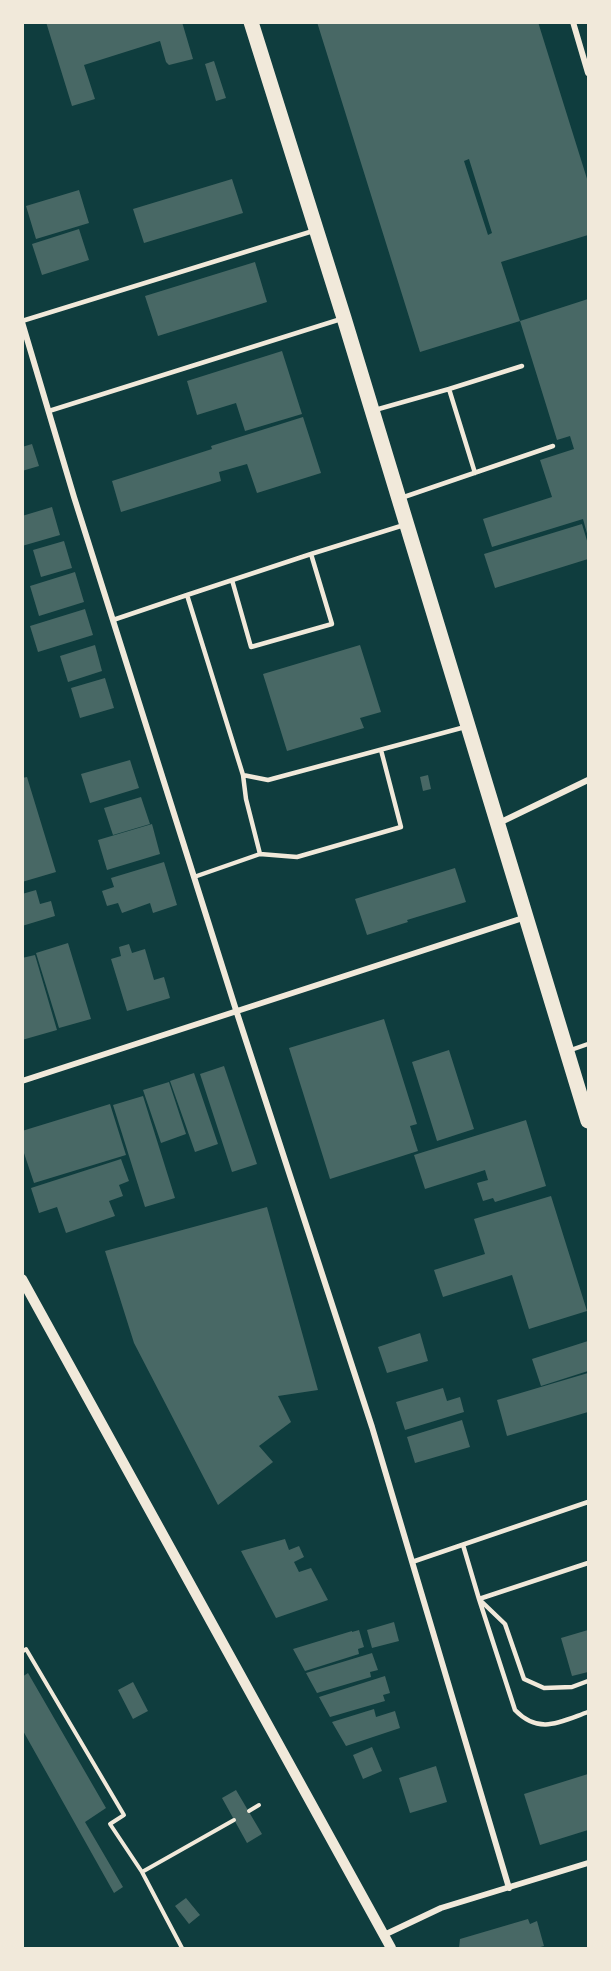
<!DOCTYPE html>
<html>
<head>
<meta charset="utf-8">
<style>
	body { margin:0 }
	#map { position:relative; width:611px; height:1971px; overflow:hidden; background:#0f3d3e; font-family:Manrope,sans-serif }
	canvas { display:block }
	.frame { position:absolute; inset:0; border:24px solid #f1e9da; pointer-events:none }
</style>
</head>
<body>
<div id="map">
<canvas width="611" height="1971"></canvas>
<div class="frame"></div>
</div>
<script>
const ctx = document.querySelector('canvas').getContext('2d');
ctx.lineJoin = 'round';
function paint(path, color) { ctx.fillStyle = color; ctx.fill(path, 'evenodd'); }
function strokePath(path, color, width, dash) { ctx.strokeStyle = color; ctx.lineWidth = width; ctx.lineCap = dash ? 'butt' : 'round'; ctx.setLineDash(dash || []); ctx.stroke(path); }
const building = new Path2D(`
	M46,22H182L193,59L169,65L166,62L160,41L84,65L95,99L72,106Z
	M317,22H538L588,182V235L501,262L520,321L420,352ZM469,159L492,233L488,235L464,161Z
	M214,61L226,98L216,101L205,64Z
	M232,179L243,213L144,243L133,209Z
	M79,190L89,223L36,239L26,206Z
	M79,229L89,260L42,275L32,244Z
	M255,262L267,302L158,336L145,296Z
	M588,299V537L583,519L492,547L483,519L552,497L540,460L574,449L570,436L557,440L520,321Z
	M282,351L302,414L245,431L236,403L197,415L187,381Z
	M303,417L321,473L257,493L247,464L219,472L221,481L121,512L112,481L212,449L211,446Z
	M32,444L39,466L22,471V447Z
	M52,507L60,535L22,546V516Z
	M582,524L588,544V559L495,588L484,554Z
	M64,541L72,568L41,577L33,550Z
	M75,572L84,602L39,616L30,586Z
	M85,609L93,635L38,652L30,626Z
	M95,645L102,671L68,682L60,656Z
	M360,645L381,712L360,718L364,728L287,751L263,674Z
	M105,678L114,708L80,718L71,688Z
	M130,760L139,788L90,803L81,774Z
	M428,775L431,789L423,791L420,777Z
	M27,777L56,872L22,882V778Z
	M141,797L150,824L113,835L104,808Z
	M152,824L160,854L107,870L98,840Z
	M164,862L177,905L153,913L150,903L122,913L118,903L107,906L102,891L114,887L111,878Z
	M455,868L466,902L407,920L408,922L367,935L355,899Z
	M36,890L40,904L51,901L55,916L22,926V894Z
	M68,943L91,1019L59,1028L36,953Z
	M129,944L132,953L145,949L154,980L164,977L170,998L127,1011L111,959L121,956L119,947Z
	M35,955L57,1030L22,1040V958Z
	M384,1019L417,1124L410,1126L418,1151L330,1179L289,1048Z
	M449,1050L474,1129L437,1141L412,1062Z
	M224,1066L257,1164L232,1172L200,1074Z
	M194,1073L218,1144L195,1152L170,1081Z
	M169,1082L186,1134L161,1143L143,1090Z
	M143,1096L175,1198L145,1207L113,1105Z
	M110,1104L126,1155L34,1183L22,1147V1131Z
	M526,1120L546,1186L495,1202L493,1198L483,1201L477,1183L488,1180L485,1170L425,1189L414,1155Z
	M121,1159L129,1181L119,1185L123,1196L109,1201L115,1216L66,1233L57,1207L39,1213L31,1188Z
	M551,1196L587,1311L529,1329L512,1275L443,1297L434,1270L485,1254L474,1219Z
	M267,1207L318,1390L278,1396L291,1422L259,1446L273,1462L218,1505L134,1343L105,1251Z
	M420,1333L428,1361L387,1373L378,1347Z
	M588,1341V1371L541,1386L532,1359Z
	M588,1373V1412L507,1436L497,1400Z
	M443,1388L447,1401L460,1397L464,1412L405,1430L396,1402Z
	M462,1420L470,1447L415,1463L407,1437Z
	M285,1539L289,1550L299,1546L304,1557L294,1562L299,1572L311,1568L328,1600L276,1618L241,1551Z
	M394,1622L399,1641L372,1648L367,1630Z
	M359,1630L364,1647L358,1649L359,1654L305,1671L293,1649L352,1631V1632Z
	M588,1630V1672L572,1676L561,1638Z
	M372,1653L378,1670L370,1672L371,1677L317,1693L306,1673Z
	M28,1673L106,1808L85,1822L123,1887L114,1893L22,1729V1677Z
	M385,1676L390,1693L383,1695L385,1701L330,1717L319,1697Z
	M133,1682L148,1711L133,1719L118,1690Z
	M374,1709L376,1717L395,1711L400,1728L346,1746L332,1722Z
	M372,1747L382,1771L363,1779L353,1755Z
	M436,1766L447,1802L410,1813L399,1778Z
	M588,1774V1830L540,1845L524,1794Z
	M236,1790L262,1834L247,1843L222,1798Z
	M186,1898L200,1915L189,1924L175,1906Z
	M528,1919L530,1924L537,1921L544,1946L537,1948H459L460,1939Z`);
const path = new Path2D(`
	M22,1652L26,1649L124,1815L110,1824L142,1872L182,1948
	M249,1811L259,1805
	M142,1872L234,1820`);
const service = new Path2D(`
	M22,321L313,231
	M449,389L522,366
	M375,410L449,389L475,473
	M49,411L341,319
	M401,498L553,446
	M311,554L187,595L243,775L268,780L465,727
	M232,580L251,647L332,624L311,554L404,525
	M113,620L187,595
	M243,775L246,799L260,854
	M194,877L260,854L297,857L401,827L381,750
	M568,1051L588,1044
	M463,1545L479,1599L588,1563
	M412,1562L588,1502
	M479,1599L515,1710C539,1735 560,1722 588,1712
	M481,1601L505,1624L524,1679L544,1688L572,1687L588,1681`);
const minor = new Path2D(`
	M573,22L588,73
	M22,322L74,497L236,1010L372,1427L509,1888
	M499,823L588,780
	M22,1081L526,917
	M384,1935L441,1908L588,1863`);
const tertiary = new Path2D(`
	M22,1279L391,1948`);
const primary = new Path2D(`
	M251,22L344,318L588,1121`);
paint(building, '#486865');
strokePath(path, '#f1e9da', 4);
strokePath(service, '#f1e9da', 4.5);
strokePath(minor, '#f1e9da', 6);
strokePath(tertiary, '#f1e9da', 10);
strokePath(primary, '#f1e9da', 15);
</script>
</body>
</html>
